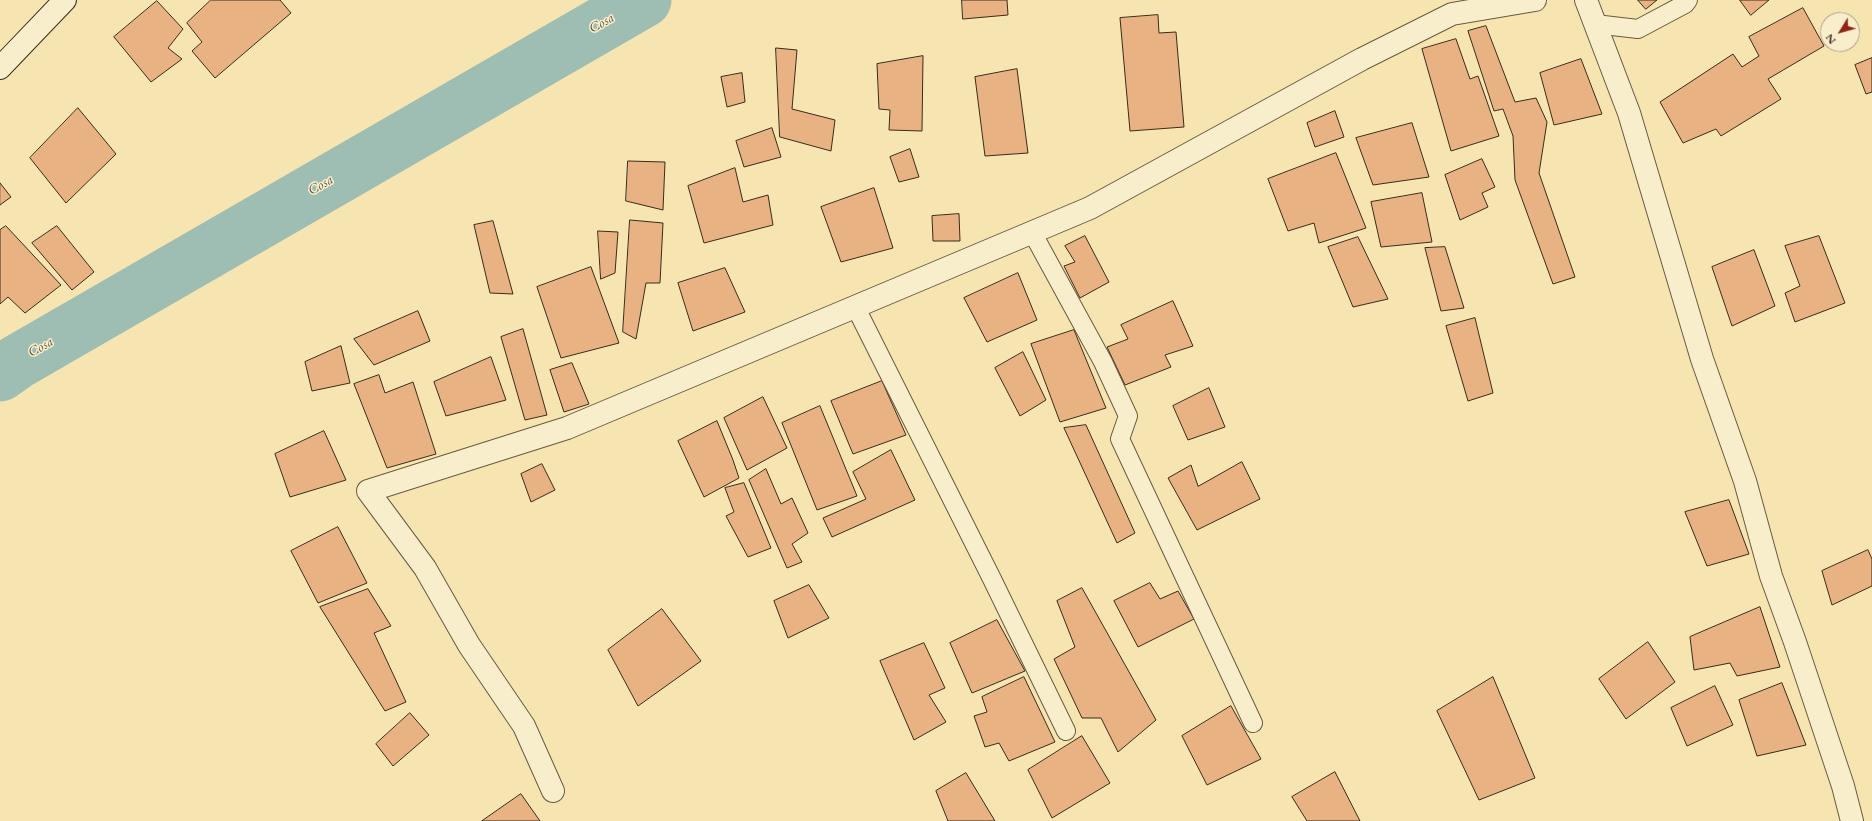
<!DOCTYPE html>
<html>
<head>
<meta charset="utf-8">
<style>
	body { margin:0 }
	#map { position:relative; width:1872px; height:821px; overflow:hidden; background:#f6e5b1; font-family:Cardo,serif }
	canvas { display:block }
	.north { position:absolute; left:1820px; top:12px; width:40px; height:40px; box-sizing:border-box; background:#f9eecc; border:1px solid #ada085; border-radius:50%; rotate:233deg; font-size:11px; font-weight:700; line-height:16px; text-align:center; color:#3a2b1b }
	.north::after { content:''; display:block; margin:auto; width:14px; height:18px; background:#8f2418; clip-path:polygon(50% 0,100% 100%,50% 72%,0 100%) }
</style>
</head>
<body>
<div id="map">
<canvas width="1872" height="821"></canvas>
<div class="north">N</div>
</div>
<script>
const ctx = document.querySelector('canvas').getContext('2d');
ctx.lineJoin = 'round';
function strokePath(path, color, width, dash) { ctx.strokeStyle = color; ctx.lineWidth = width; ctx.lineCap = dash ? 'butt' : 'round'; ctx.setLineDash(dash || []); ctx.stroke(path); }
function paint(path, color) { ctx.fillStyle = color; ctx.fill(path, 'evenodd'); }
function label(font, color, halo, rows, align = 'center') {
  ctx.font = font + ' Cardo,serif'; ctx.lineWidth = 3; ctx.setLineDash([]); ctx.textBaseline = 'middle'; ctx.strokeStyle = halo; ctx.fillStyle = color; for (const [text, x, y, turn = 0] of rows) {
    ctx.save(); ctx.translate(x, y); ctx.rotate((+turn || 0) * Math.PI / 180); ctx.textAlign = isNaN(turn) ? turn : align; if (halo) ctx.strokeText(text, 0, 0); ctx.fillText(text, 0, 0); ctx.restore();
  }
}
const river = new Path2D(`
	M0,374L17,362L644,0`);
const building = new Path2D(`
	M211,0H280L291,13L215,78L192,51L202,42L187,23Z
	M962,0H1007L1008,15L963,19Z
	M1638,0H1657L1646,9Z
	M1740,0H1769L1751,15Z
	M157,1L183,29L168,48L182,59L151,82L114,37Z
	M1803,8L1824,46L1768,79L1781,99L1721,136L1716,129L1683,143L1660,102L1733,54L1742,67L1759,56L1749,37Z
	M1158,15L1159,33L1176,32L1184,127L1130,131L1120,18Z
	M1486,26L1515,102L1536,98L1547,122L1539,173L1575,277L1553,284L1515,180L1513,136L1503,109L1494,111L1468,31Z
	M1456,39L1470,79L1478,76L1499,136L1451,151L1422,49Z
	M776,48L797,50L792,109L835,120L831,151L780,137Z
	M923,56L922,131L889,130L890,110L879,109L877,64Z
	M1872,58V92L1866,94L1855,65Z
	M1581,59L1602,114L1554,125L1540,73Z
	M1017,69L1028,153L985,156L975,77Z
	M742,73L745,102L727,107L721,77Z
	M78,108L116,154L66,203L30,158Z
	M1335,111L1344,137L1315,147L1307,123Z
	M1412,123L1429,177L1373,185L1356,138Z
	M772,128L781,157L744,167L736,141Z
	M910,149L919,177L899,182L890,157Z
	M1336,153L1366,228L1319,243L1314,223L1288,231L1268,179Z
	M1482,159L1495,187L1482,193L1488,207L1460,220L1445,175Z
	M628,161L665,162L663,210L626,201Z
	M735,168L743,202L768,195L773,225L704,243L688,186Z
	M0,183L11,197L0,205Z
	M874,188L893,248L841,262L821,207Z
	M1422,193L1432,242L1381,247L1371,202Z
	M959,214L960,241H933L932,216Z
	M630,220L663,223L660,283H646L636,339L623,332Z
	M493,221L513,294L490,293L474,225Z
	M6,226L61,285L25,313L8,297L0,304V230Z
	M57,226L94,272L72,290L32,243Z
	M598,231L618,232L615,273L601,279Z
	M1085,236L1109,282L1080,298L1064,266L1075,262L1065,246Z
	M1819,236L1845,303L1795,322L1785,293L1800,286L1785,246Z
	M1358,237L1388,299L1353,307L1328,247Z
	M1445,247L1464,308L1441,311L1425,248Z
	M1754,250L1775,306L1732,326L1712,267Z
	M591,267L619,343L561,358L537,287Z
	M725,268L745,312L693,331L678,283Z
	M1018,273L1037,320L987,342L964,298Z
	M1173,301L1193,346L1165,355L1171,367L1125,385L1107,347L1128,339L1121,325Z
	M418,311L430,341L374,365L354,339Z
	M1475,318L1493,393L1468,401L1446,326Z
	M523,329L547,415L525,420L501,337Z
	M1074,330L1106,408L1060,422L1031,344Z
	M341,346L350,383L312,391L305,362Z
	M1023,352L1046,400L1020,416L995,368Z
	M491,357L506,400L446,416L434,382Z
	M572,363L589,404L564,412L550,370Z
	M379,375L385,393L413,382L436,454L387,468L354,384Z
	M882,381L906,435L853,454L831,401Z
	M1209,388L1225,427L1188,440L1173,406Z
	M763,397L787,448L747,470L724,418Z
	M820,406L857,496L817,510L782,423Z
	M717,421L733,460L739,478L704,497L678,441Z
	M1086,425L1135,533L1117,543L1064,428Z
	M324,431L346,480L290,497L275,454Z
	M891,450L915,500L832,537L823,518L866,499L853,472Z
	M1242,462L1260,499L1197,530L1168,478L1191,465L1198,486Z
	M542,464L555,490L531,502L521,474Z
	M766,469L781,504L792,498L808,533L792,544L802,562L787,568L749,480Z
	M744,483L771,548L748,557L726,516L734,512L725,488Z
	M1729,500L1749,554L1707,566L1685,512Z
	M338,527L367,583L318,603L291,551Z
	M1868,550L1872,559V586L1832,605L1822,571Z
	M1150,583L1160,599L1178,591L1194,619L1138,647L1114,601Z
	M809,585L829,618L788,638L774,601Z
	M1082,588L1156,720L1118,752L1101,718H1082L1054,659L1075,647L1057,601Z
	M368,589L391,626L374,633L406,702L385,711L320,607Z
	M1760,607L1780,667L1737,676L1730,663L1694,670L1690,637Z
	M662,609L701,661L638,706L608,650Z
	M997,620L1025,671L972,693L950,643Z
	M1648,642L1675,682L1626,719L1599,679Z
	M924,643L945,688L929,695L946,722L914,740L880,661Z
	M1024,677L1055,742L1009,761L999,743L985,747L974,716L987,712L982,697Z
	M1493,677L1535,778L1479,800L1437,711Z
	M1782,683L1806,745L1757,756L1739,700Z
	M1715,686L1733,725L1687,746L1671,708Z
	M1231,706L1261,759L1207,785L1182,736Z
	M410,713L429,735L393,766L376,744Z
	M1082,736L1110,783L1052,818L1028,770Z
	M1335,772L1360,821H1307L1292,797Z
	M966,773L995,821H948L936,791Z
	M521,794L540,821H482Z`);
const lane = new Path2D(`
	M1595,24L1638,29L1685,4L1688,0
	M1032,232L1103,362L1128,416L1120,439L1253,723
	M855,306L992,579L1066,731`);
const street = new Path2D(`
	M1586,0L1629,113L1702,359L1745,481L1771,576L1795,642L1843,786L1852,821
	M553,791L524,726L469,645L425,568L368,491L567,428L1090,208L1362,59L1452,14L1535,0`);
const secondary = new Path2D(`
	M0,68L65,0`);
const waterNames = [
	["Cosa",602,24,-30],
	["Cosa",321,186,-30],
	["Cosa",41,348,-30]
];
strokePath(river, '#9ebdb3', 55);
paint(building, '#e8b282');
strokePath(building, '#3a2b1b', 1);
strokePath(lane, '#695a40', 20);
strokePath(street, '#695a40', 24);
strokePath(secondary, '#3a2b1b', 24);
strokePath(lane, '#f9eecc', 18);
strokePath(street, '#f9eecc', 22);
strokePath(secondary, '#f9eecc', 22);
label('italic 13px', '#535041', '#f9eecc', waterNames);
</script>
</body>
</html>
